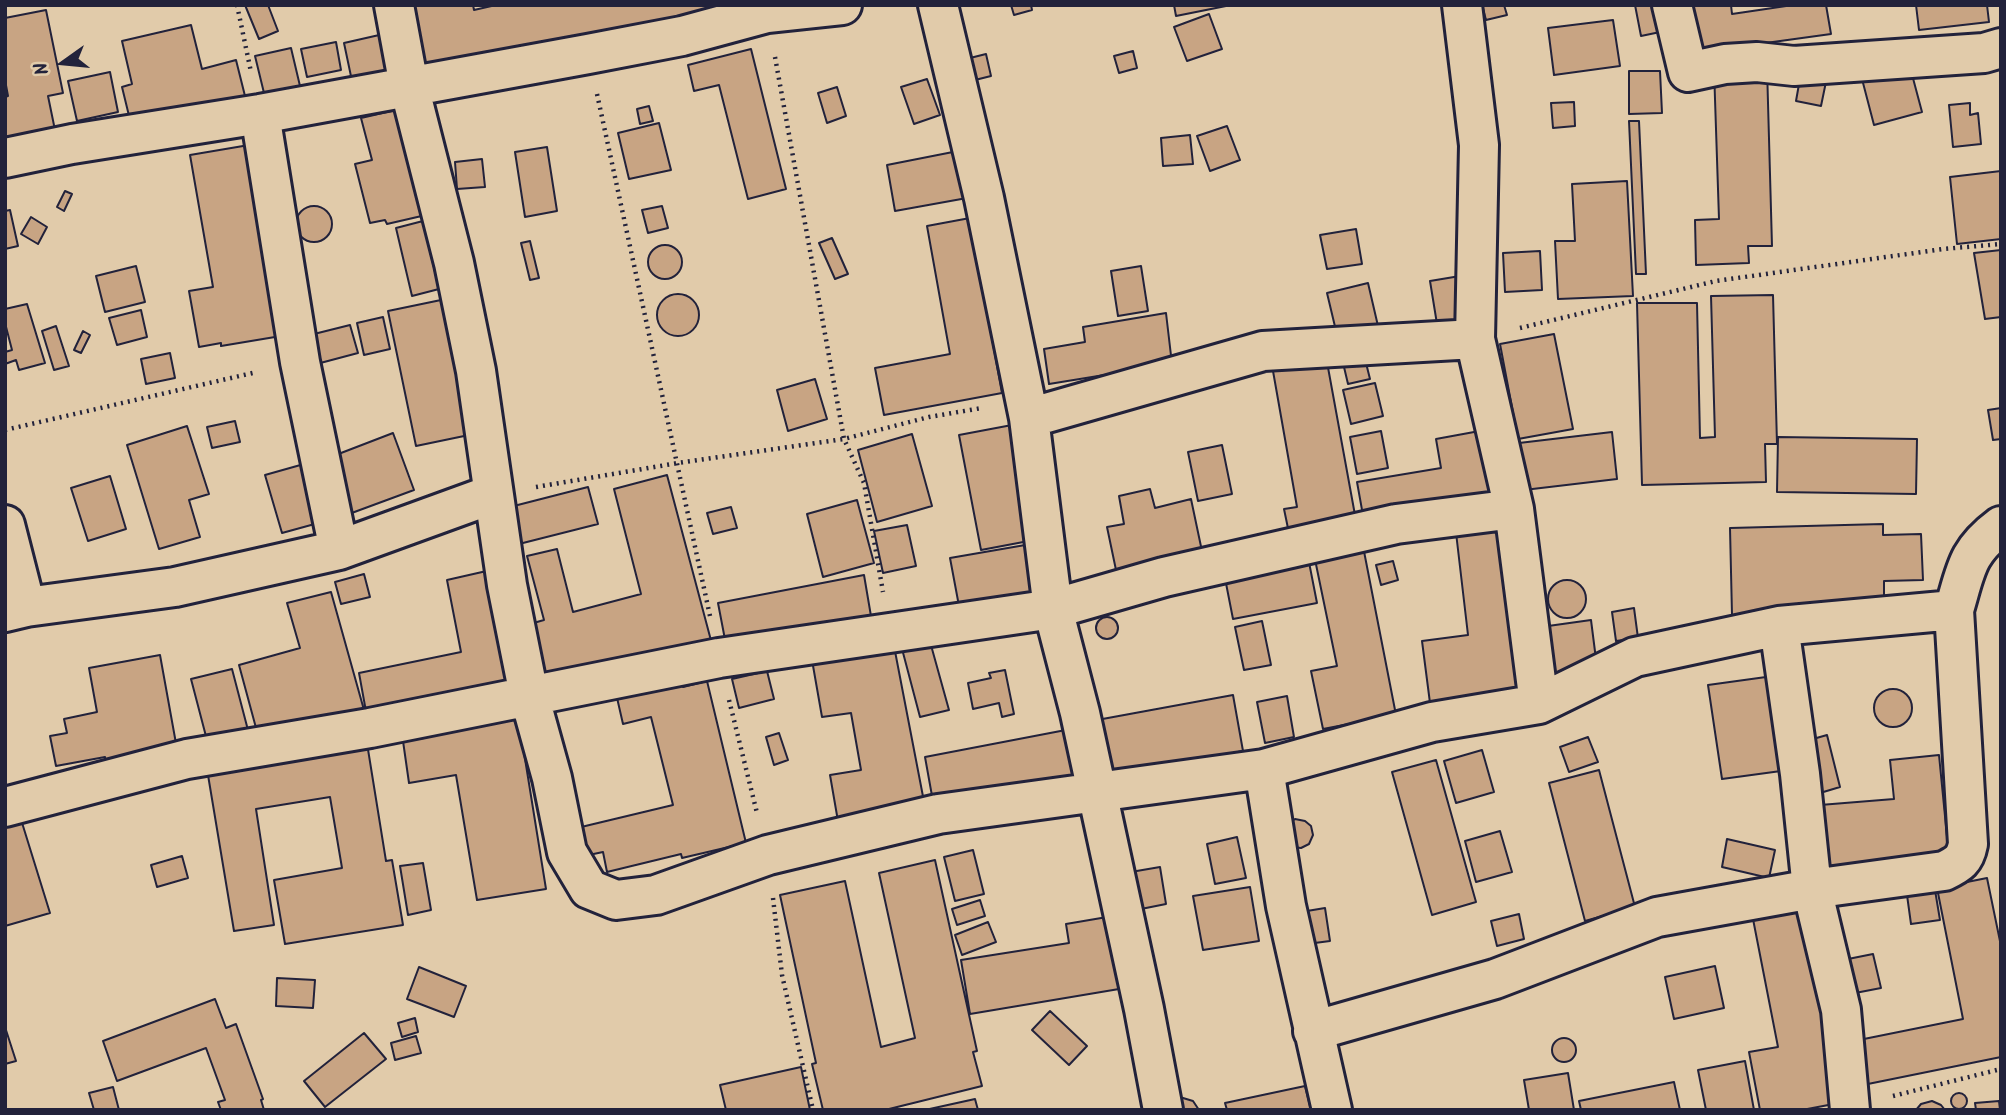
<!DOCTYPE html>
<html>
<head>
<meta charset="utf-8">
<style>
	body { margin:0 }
	#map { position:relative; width:2006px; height:1115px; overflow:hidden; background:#e1cbaa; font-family:Kalam,sans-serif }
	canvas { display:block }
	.frame { position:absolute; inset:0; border:7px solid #22223b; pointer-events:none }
	.north { position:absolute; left:28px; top:28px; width:70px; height:70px; -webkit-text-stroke:5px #e1cbaa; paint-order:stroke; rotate:255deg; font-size:19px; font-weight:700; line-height:28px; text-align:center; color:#22223b }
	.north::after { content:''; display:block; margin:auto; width:24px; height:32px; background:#22223b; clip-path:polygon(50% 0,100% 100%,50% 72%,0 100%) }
</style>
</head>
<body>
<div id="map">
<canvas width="2006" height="1115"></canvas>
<div class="frame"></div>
<div class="north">N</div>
</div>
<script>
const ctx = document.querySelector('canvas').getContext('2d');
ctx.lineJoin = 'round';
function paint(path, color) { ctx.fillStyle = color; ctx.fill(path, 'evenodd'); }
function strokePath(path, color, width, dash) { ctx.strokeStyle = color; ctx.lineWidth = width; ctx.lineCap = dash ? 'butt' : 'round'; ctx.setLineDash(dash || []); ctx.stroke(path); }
const building = new Path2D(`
	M245,5H268L278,31L259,39Z
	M407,5H473L474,10L496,5H742L423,75Z
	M1011,5H1031L1032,10L1014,15Z
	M1174,5H1231L1176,16Z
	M1482,5H1504L1507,15L1486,20Z
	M1635,5H1659L1665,31L1641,36Z
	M1686,5H1731L1732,14L1793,5H1826L1831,34L1693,53Z
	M1916,5H1987L1989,22L1919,30Z
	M46,10L63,93L48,96L56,135L5,145V97L8,96L5,80V18Z
	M1209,14L1222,49L1187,61L1174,27Z
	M1613,20L1620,66L1554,75L1548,28Z
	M191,25L202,69L236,60L245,96L131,124L122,87L132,84L122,41Z
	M388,33L396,72L352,81L344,43Z
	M336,42L341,70L307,77L301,49Z
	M291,48L300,86L264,93L255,56Z
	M751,49L786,189L748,199L719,85L694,91L688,65Z
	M1133,51L1137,68L1119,73L1114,56Z
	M986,54L991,76L971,81L966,59Z
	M1767,67L1772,246H1748L1749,263L1696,265L1695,220L1719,219L1714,69Z
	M1802,67L1828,72L1821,106L1796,101Z
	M1910,67L1922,112L1874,125L1862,79Z
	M1629,71H1660L1662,113L1629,114Z
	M110,72L118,112L77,121L68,81Z
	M927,79L940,115L914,124L901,87Z
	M837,87L846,116L827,123L818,93Z
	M1574,102L1575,126L1553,128L1551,103Z
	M1970,103V115L1978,113L1981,144L1953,147L1949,105Z
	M649,106L653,121L640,124L637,109Z
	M400,109L426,215L387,224L385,220L370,223L355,164L372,160L361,118Z
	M1629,121H1639L1646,274H1636Z
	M659,123L671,170L629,179L618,133Z
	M1227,126L1240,160L1210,171L1197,136Z
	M1190,135L1193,164L1163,166L1161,138Z
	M249,145L281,336L221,346V343L199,347L189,291L213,287L190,155Z
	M547,147L557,211L525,217L515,152Z
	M958,151L967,198L895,211L887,165Z
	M482,159L485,187L457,189L455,162Z
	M2001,171V239L1957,244L1950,177Z
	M1627,181L1633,296L1558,299L1555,241H1575L1572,184Z
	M65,191L72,194L64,211L57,207Z
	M662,206L668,228L648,233L642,210Z
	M296 224a18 18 0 1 1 36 0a18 18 0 1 1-36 0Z
	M10,210L18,246L5,249V211Z
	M31,217L47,227L38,244L21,234Z
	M970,218L1002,393L884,415L875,368L950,354L927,226Z
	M423,221L439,289L412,296L396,228Z
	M1356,229L1362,264L1327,269L1320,235Z
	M832,238L848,274L835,279L819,243Z
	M530,241L539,278L530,280L521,243Z
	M648 262a17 17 0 1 1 34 0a17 17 0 1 1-34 0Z
	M2001,250V317L1985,319L1974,253Z
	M1540,251L1542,290L1505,292L1503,253Z
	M136,266L145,302L105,312L96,276Z
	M1141,266L1148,311L1118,316L1111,271Z
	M1466,275L1473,318L1437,324L1430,281Z
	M1368,283L1378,326L1337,335L1327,293Z
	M657 315a21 21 0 1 1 42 0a21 21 0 1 1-42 0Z
	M1773,295L1777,444H1765L1766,482L1642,485L1637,303H1697L1700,438L1715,437L1711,296Z
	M441,300L469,435L416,446L388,311Z
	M27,304L45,363L19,370L16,360L5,364V352L12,350L5,323V309Z
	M141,310L147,337L117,345L109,318Z
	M1166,313L1172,364L1049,384L1044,349L1085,342L1083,327Z
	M383,317L390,349L364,355L357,323Z
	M350,325L358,353L309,366L302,337Z
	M56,326L69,366L54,370L42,331Z
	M83,331L90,335L81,353L74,350Z
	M1554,334L1573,429L1518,439L1500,344Z
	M170,353L175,378L146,384L141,359Z
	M1327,362L1357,526L1290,538L1284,509L1297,507L1273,371Z
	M1366,363L1370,379L1348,384L1344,367Z
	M815,379L827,419L788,431L777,390Z
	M1375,383L1383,416L1351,424L1343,390Z
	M2001,408V439L1993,440L1988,410Z
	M235,421L240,442L212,448L207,427Z
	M1012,425L1034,540L981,550L959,435Z
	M187,426L209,494L189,500L200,537L159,549L127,445Z
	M1485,430L1497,499L1364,521L1357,482L1441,468L1436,439Z
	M1381,431L1388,468L1357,474L1350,437Z
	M1612,432L1617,479L1524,490L1519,443Z
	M393,433L414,490L349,514L328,458Z
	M912,434L932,506L877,522L858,450Z
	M1778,437L1917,439L1916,494L1777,492Z
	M1222,445L1232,494L1198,501L1188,452Z
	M304,464L322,522L282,533L265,475Z
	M667,475L713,648L545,685L530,624L544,620L527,556L557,549L573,612L641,594L614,489Z
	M110,476L126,529L88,541L71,488Z
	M588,487L598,524L515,545L506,508Z
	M1150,489L1155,508L1191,499L1203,556L1116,570L1107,527L1124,524L1119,496Z
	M857,500L874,563L823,577L807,514Z
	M731,507L737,528L713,534L707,513Z
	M1501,519L1522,688L1488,692V695L1430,703L1422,641L1468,635L1455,524Z
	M1883,524V535L1921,534L1923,580L1884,581V612L1732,615L1730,528Z
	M907,525L916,566L883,573L874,531Z
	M1361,536L1396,715L1323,729L1311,671L1337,666L1312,545Z
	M1031,544L1039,592L959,606L950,558Z
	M1307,552L1317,603L1233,619L1223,568Z
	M1393,561L1398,580L1381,585L1376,565Z
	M491,570L515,685L367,717L359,673L461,652L447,580Z
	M364,574L370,597L341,604L335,582Z
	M864,575L872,622L727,650L718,603Z
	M1548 599a19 19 0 1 1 38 0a19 19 0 1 1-38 0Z
	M331,592L364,710L259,739L239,665L300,648L287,603Z
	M1634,608L1638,638L1616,641L1612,612Z
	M1096 628a11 11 0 1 1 22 0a11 11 0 1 1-22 0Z
	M1591,620L1598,675L1547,680L1541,627Z
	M1262,621L1271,665L1244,670L1235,627Z
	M929,638L949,710L920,717L901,645Z
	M894,646L926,812L839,827L830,775L861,770L851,713L822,717L812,660Z
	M160,655L177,749L106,763L105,757L56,766L50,736L67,733L64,719L97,712L89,668Z
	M232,669L249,734L208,744L191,679Z
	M1005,670L1014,714L1002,717L999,703L973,709L968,683L991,678L989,673Z
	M767,671L774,699L739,708L732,679Z
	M680,674L683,687L707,681L746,843L682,858L681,854L607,872L603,852L584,856L577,828L673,805L651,717L623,724L615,689Z
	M1766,677L1781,771L1722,779L1708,685Z
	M1874 708a19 19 0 1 1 38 0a19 19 0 1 1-38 0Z
	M1233,695L1243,751L1108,777L1097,720Z
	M1287,696L1294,737L1265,743L1257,702Z
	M517,709L546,889L477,900L456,775L409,783L403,741L424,738L422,722Z
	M1071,729L1080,779L934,807L925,757Z
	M779,733L788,760L774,765L766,737Z
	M1827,735L1840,787L1820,793L1806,741Z
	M366,737L386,861L392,860L403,925L285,944L274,880L342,868L330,797L256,809L274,925L234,931L206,763Z
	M1588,737L1598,762L1569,772L1560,747Z
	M1482,750L1494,792L1456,803L1444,761Z
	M1939,755L1949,857L1826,868L1820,805L1894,799L1890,760Z
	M1436,760L1476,902L1432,915L1392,772Z
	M1599,770L1635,907L1585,921L1549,783Z
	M19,813L50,913L5,926V818Z
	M1295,819L1305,821L1311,826L1313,835L1309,844L1301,848L1292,847L1288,824Z
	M1500,831L1512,872L1476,882L1465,841Z
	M1237,837L1246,878L1215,884L1207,844Z
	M1727,839L1775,850L1769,878L1722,867Z
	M973,850L984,894L955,901L944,857Z
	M182,856L188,878L157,887L151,865Z
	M935,860L977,1051L973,1052L982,1086L885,1110H823L812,1064L816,1063L780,895L845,881L881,1047L915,1038L879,873Z
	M423,863L431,910L408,915L400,866Z
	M1160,867L1166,904L1131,911L1125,873Z
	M1987,878L2001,946V1057L1858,1086L1849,1042L1963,1019L1937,888Z
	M1250,887L1259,941L1203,950L1193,896Z
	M1935,890L1940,920L1911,924L1907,895Z
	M980,900L985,916L957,925L952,909Z
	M1325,908L1330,941L1307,944L1301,912Z
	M1807,909L1839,1103L1802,1110H1760L1749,1052L1778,1047L1753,919Z
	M1519,914L1524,939L1497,946L1491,921Z
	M1113,916L1125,988L970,1014L961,960L1069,943L1066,924Z
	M988,922L996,942L962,955L955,935Z
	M1873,954L1881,988L1850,994L1843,960Z
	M1715,966L1724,1008L1674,1019L1665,977Z
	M419,967L466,986L454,1017L407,999Z
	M277,978L315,980L313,1008L276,1006Z
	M215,999L226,1028L236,1024L263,1099L261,1100L264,1110H221L218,1102L225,1100L206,1048L117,1081L103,1041Z
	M1050,1011L1087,1046L1069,1065L1032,1030Z
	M415,1018L418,1032L402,1037L398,1023Z
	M5,1027L16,1061L5,1064Z
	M364,1033L386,1059L325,1107L304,1081Z
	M416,1036L421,1053L395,1060L391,1043Z
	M1552 1050a12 12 0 1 1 24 0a12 12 0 1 1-24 0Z
	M1745,1061L1754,1110H1706L1698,1070Z
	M801,1067L810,1110H726L720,1085Z
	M1568,1073L1574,1110H1529L1524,1080Z
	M1674,1082L1680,1110H1581L1579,1101Z
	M1305,1086L1311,1110H1227L1225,1103Z
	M113,1087L119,1110H94L89,1093Z
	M1951 1101a8 8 0 1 1 16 0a8 8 0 1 1-16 0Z
	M1183,1098L1193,1101L1199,1110H1171L1174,1103Z
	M975,1099L978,1110H925Z
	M1932,1101L1941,1105L1945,1110H1916L1921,1104Z
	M1999,1101L2000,1110H1976L1975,1103Z`);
const path = new Path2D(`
	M237,5L251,72
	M775,57L844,439L864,483L883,592
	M597,94L710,616
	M1520,328L1716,281L1943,249L2001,244
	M5,430L257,372
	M536,487L678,463L844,439L929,417L982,408
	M729,700L757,813
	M773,898L782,975L813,1110
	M1893,1096L2001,1069`);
const minor = new Path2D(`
	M394,5L409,86L454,263L476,371L507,585L529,695L552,778L567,852L589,889L616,900L656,895L768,855L938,814L1264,769L1432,722L1539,704L1635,657L1779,626L1954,610C1966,570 1966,552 2001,526
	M938,5L984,198L1029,418L1053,609L1080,713L1144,1009L1163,1110
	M1462,5L1479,145L1475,339L1514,509L1539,704
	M1672,5L1688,72L1725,64L1757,62L1794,66L1984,53L2001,48
	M260,114L300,362L339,550
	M5,158L72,144L260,114L588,54L682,36L767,13L842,5
	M1029,418L1263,351L1475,339
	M5,525L26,607
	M5,612L26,607L175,587L339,550L493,494
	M1779,626L1800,774L1812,889L1841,1010L1850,1110
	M1264,769L1286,906L1332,1110
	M5,807L187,759L370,728L719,658L1053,609L1164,577L1396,524L1514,509
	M1313,1031L1495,979L1657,917L1812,889L1944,871C1959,864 1965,860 1968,844L1954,610`);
paint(building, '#c8a483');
strokePath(building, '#22223b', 2);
strokePath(minor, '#22223b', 44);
strokePath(path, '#22223b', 4.5, [2, 5]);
strokePath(minor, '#e1cbaa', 38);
</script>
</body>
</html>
